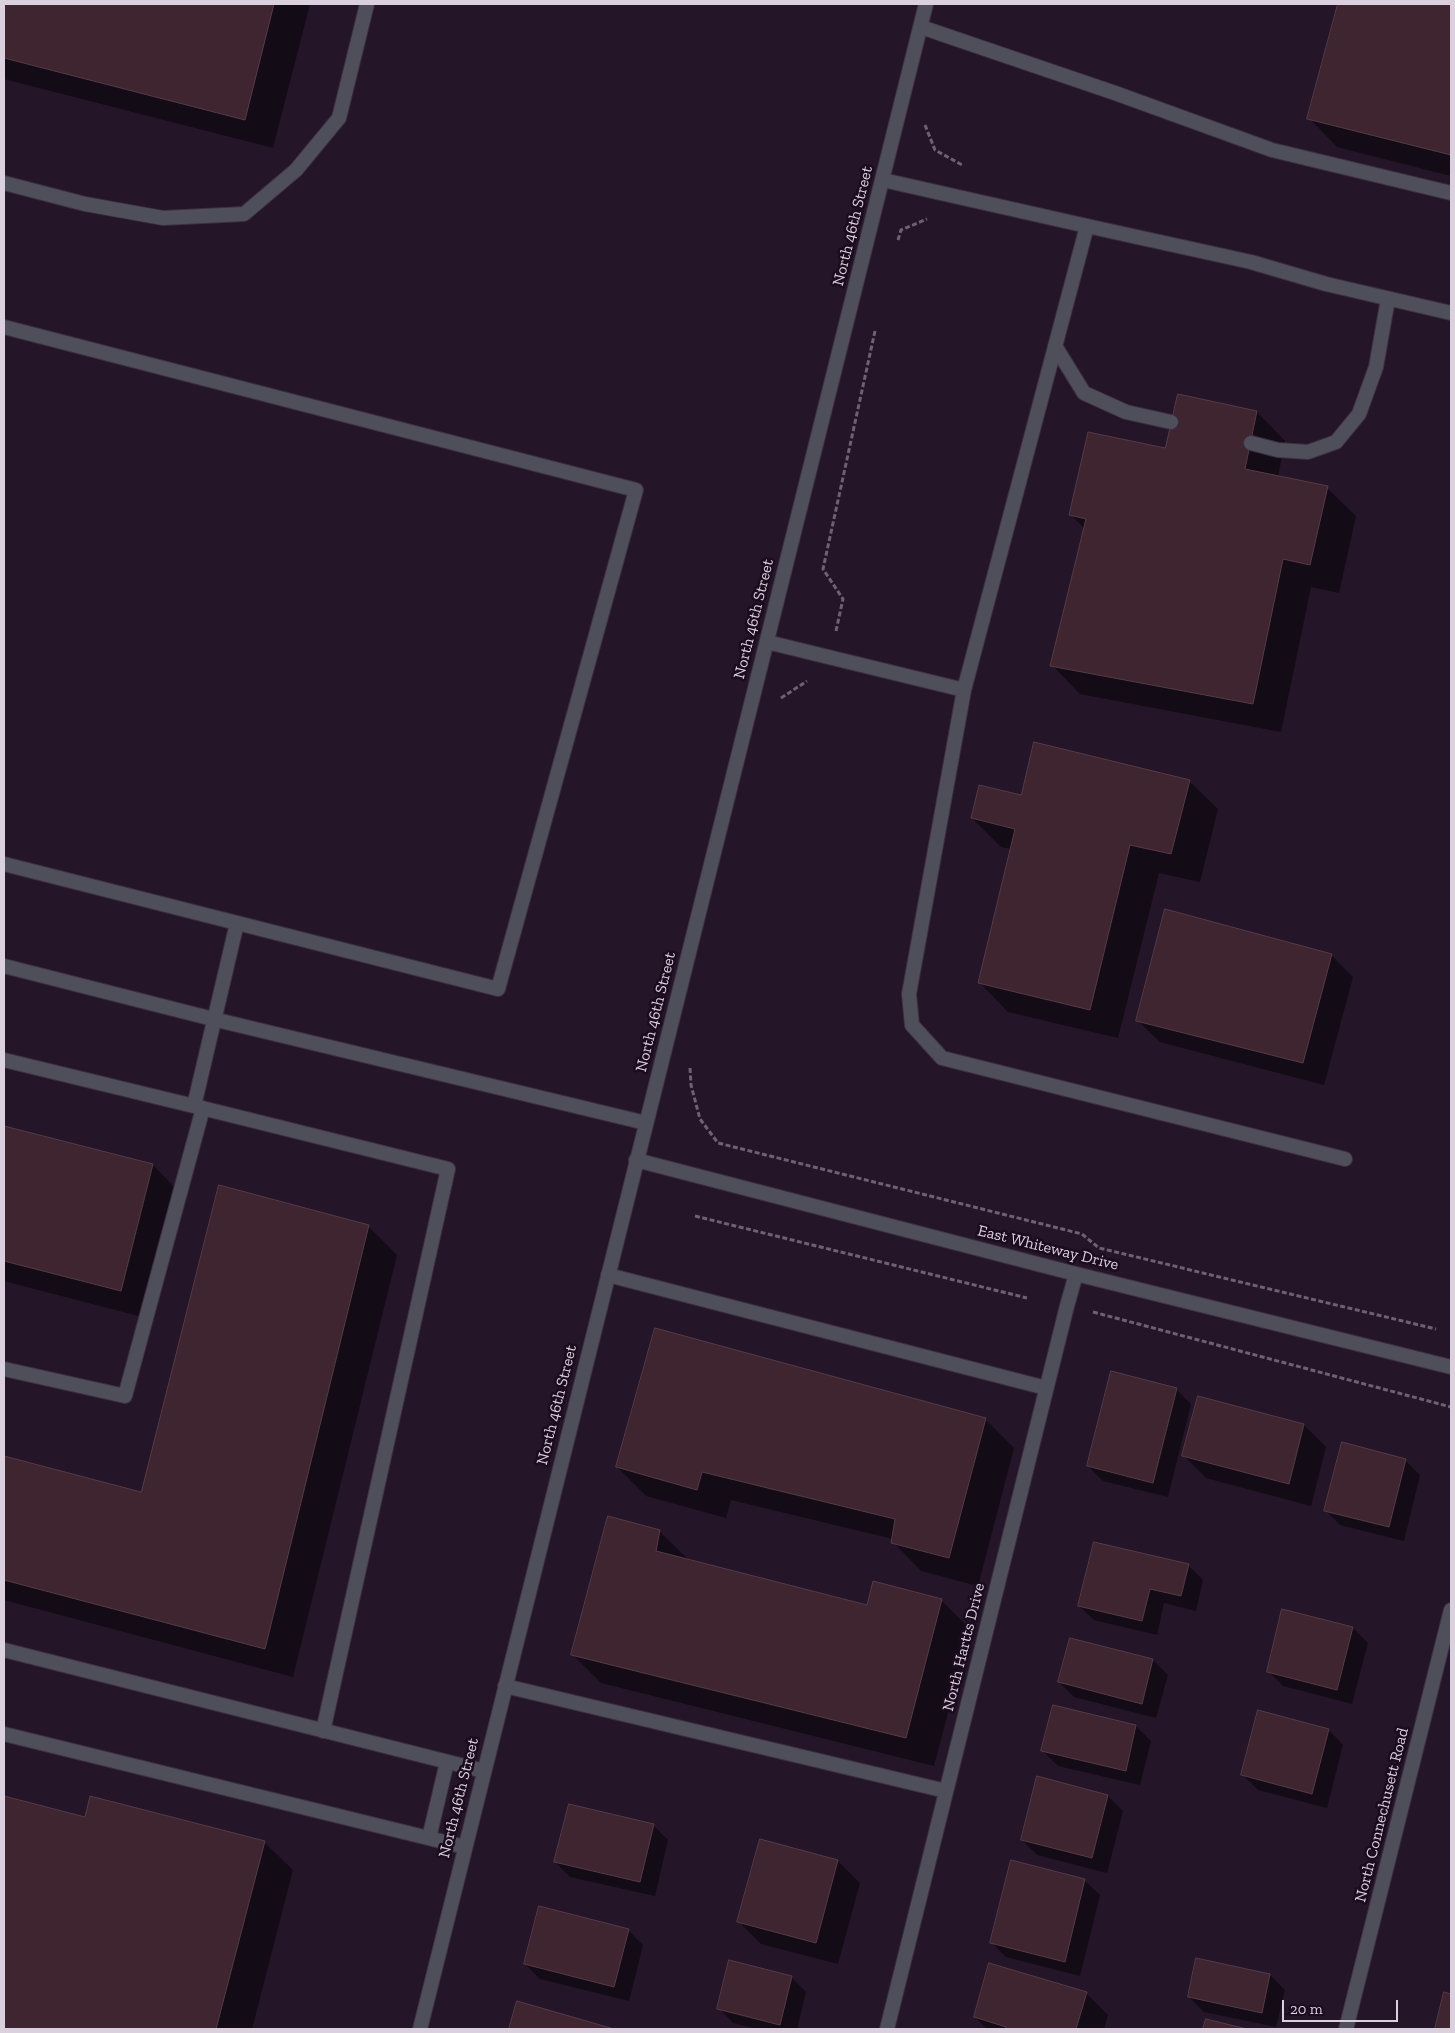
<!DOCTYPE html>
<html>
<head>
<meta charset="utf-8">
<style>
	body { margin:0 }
	#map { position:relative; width:1455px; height:2033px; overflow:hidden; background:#241529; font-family:"Zilla Slab",serif }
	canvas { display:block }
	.frame { position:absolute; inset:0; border:5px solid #dad0de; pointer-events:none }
	.scale { position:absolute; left:1282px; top:2000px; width:116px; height:22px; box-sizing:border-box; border:2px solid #dad0de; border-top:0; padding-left:6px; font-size:15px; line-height:18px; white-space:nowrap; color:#dad0de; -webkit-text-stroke:4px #1b0c1f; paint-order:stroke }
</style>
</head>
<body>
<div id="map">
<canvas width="1455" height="2033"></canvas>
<div class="frame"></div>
<div class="scale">20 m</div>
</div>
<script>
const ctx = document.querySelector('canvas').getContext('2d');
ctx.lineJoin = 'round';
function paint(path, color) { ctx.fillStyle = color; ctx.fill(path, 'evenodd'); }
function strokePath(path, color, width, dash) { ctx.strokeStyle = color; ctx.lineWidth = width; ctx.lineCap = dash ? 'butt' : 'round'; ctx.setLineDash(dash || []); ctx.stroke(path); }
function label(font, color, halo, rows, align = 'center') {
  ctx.font = font + ' "Zilla Slab",serif'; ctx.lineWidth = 5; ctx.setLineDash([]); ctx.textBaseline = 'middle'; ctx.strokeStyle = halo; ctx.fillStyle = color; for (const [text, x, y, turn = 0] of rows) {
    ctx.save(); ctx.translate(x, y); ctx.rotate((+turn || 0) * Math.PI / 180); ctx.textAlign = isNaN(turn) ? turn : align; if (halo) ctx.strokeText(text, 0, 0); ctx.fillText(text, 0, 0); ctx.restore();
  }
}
const shadow = new Path2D(`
	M4,4H310L273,148L4,79Z
	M1330,4H1451V176L1337,147L1309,118L1339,6Z
	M1257,412L1285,441L1278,477L1327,488L1356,516L1339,593L1311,587L1281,732L1080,694L1052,665L1085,529L1071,515L1166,450Z
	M1189,781L1218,809L1200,882L1159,873L1118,1038L1008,1012L980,983L1011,849L1001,847L972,818L1022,797Z
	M1331,955L1353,977L1324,1085L1160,1042L1137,1020Z
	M4,1128L153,1165L181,1194L150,1319L4,1281Z
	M368,1226L397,1255L293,1677L4,1600V1458L142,1494Z
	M1176,1389L1191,1404L1168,1497L1103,1481L1088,1466Z
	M985,1419L1014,1448L978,1586L921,1571L893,1542V1539L731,1500L726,1518L646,1496L617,1467Z
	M1304,1425L1326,1447L1311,1506L1206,1478L1184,1456Z
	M1405,1460L1420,1475L1404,1541L1340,1525L1325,1510Z
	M609,1518L660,1532L689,1560L866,1606L874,1582L941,1600L970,1629L934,1766L601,1683L572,1654Z
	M1188,1565L1203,1580L1196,1611L1164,1603L1157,1635L1094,1620L1079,1606Z
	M1283,1610L1353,1628L1368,1643L1352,1704L1283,1686L1268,1671Z
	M1070,1639L1153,1660L1168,1675L1156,1718L1074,1697L1059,1682Z
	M1136,1726L1151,1741L1140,1785L1058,1766L1043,1751Z
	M1329,1730L1343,1745L1327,1808L1258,1790L1243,1775Z
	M1108,1796L1123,1811L1107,1873L1037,1855L1022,1840Z
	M4,1798L86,1819L264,1842L293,1870L252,2029H4Z
	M653,1825L668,1840L655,1896L570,1877L555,1862Z
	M838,1861L860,1883L838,1964L761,1944L739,1922Z
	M1012,1862L1085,1881L1100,1895L1080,1976L1006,1957L991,1942Z
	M628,1930L643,1945L629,2001L540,1979L525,1964Z
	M1270,1975L1285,1990L1276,2027L1204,2012L1189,1997Z
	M791,1977L806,1992L797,2029H757L733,2023L719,2008Z
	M1086,1993L1108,2015L1104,2029H987L975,2017Z
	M518,2002L610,2029H510Z`);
const building = new Path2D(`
	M4,4H274L245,120L4,58Z
	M1338,4H1451V155L1307,119Z
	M1178,394L1257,411L1245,469L1328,486L1310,565L1283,559L1253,704L1050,666L1086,519L1069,515L1088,432L1165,448Z
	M1034,742L1190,780L1171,854L1130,845L1090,1010L978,983L1015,829L971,818L979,785L1021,795Z
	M1165,909L1332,954L1303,1063L1136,1021Z
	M4,1126L153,1164L121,1291L4,1261Z
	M219,1185L369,1225L265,1649L4,1580V1456L141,1492Z
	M655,1328L986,1418L949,1558L891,1543L895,1519L702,1472L697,1490L616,1467Z
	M1111,1371L1177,1388L1153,1483L1087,1466Z
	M1198,1396L1304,1424L1289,1484L1182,1456Z
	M1342,1442L1406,1459L1389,1527L1324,1511Z
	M608,1516L660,1530L656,1551L867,1605L873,1581L942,1599L906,1738L571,1655Z
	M1094,1542L1189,1564L1181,1596L1150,1589L1142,1621L1078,1606Z
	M1282,1609L1353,1627L1337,1690L1267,1672Z
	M1070,1638L1153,1659L1142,1704L1058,1682Z
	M1053,1705L1136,1725L1126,1771L1041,1751Z
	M1258,1710L1329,1729L1312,1794L1241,1775Z
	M1037,1776L1108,1795L1092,1858L1021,1840Z
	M4,1796L85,1817L90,1796L265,1841L216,2029H4Z
	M569,1804L654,1824L640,1882L554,1862Z
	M760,1839L838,1860L816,1943L737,1922Z
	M1011,1860L1085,1879L1065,1962L990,1943Z
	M539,1906L629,1929L614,1987L524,1964Z
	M1196,1958L1270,1974L1262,2013L1188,1997Z
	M729,1960L792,1976L780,2025L717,2009Z
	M989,1963L1087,1992L1076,2029H1005L1006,2027L974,2017Z
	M1444,1992L1451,1994V2029H1435Z
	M517,2001L614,2029H509Z
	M1206,2019L1247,2029H1203Z`);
const path = new Path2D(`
	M925,125L935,150L964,166
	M898,240L901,230L927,219
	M836,631L843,599L823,569L875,331
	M781,698L807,681
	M690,1068L691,1085L700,1119L718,1143L1082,1234L1099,1248L1436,1329
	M695,1216L1027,1298
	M1093,1312L1451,1407`);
const service = new Path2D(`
	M921,27L1115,93L1272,150L1451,193
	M4,183L85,204L163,218L244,214L296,170L339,118L367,4
	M1087,226L1251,262L1326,284L1451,313
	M4,327L636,490L498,989L4,864
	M1055,346L1084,393L1126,412L1171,422
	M1251,443L1278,450L1308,452L1336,442L1359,414L1376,367L1388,299
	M767,642L964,690L1087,226L883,180
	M964,690L909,994L912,1025L942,1058L1345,1159
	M237,923L194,1106L448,1169L323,1731
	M4,966L213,1019L646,1123
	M4,1060L194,1106
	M608,1275L1046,1388
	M4,1369L125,1396L203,1108
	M4,1650L484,1771
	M505,1686L946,1791
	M4,1734L465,1847
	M429,1838L447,1762`);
const minor = new Path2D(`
	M636,1160L1076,1274L1451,1367
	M887,2029L1067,1306L1076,1274
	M1346,2029L1451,1610`);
const tertiary = new Path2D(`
	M420,2029L926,4`);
const streetNames = [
	["North 46th Street",853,226,-76],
	["North 46th Street",754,619,-76],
	["North 46th Street",656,1012,-76],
	["East Whiteway Drive",1048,1248,14],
	["North 46th Street",557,1405,-76],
	["North Hartts Drive",964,1647,-76],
	["North 46th Street",459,1798,-76],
	["North Connechusett Road",1382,1815,-76]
];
paint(shadow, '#0007');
paint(building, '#3e2530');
strokePath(building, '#563b47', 1);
strokePath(service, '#3d2f42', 16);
strokePath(minor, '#3d2f42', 16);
strokePath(tertiary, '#3d2f42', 16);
strokePath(path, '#6e6173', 3, [5, 2.5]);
strokePath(service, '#4f4f5b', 14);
strokePath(minor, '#4f4f5b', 14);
strokePath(tertiary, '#4f4f5b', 14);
label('16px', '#dad0de', '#1b0c1f', streetNames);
</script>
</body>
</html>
